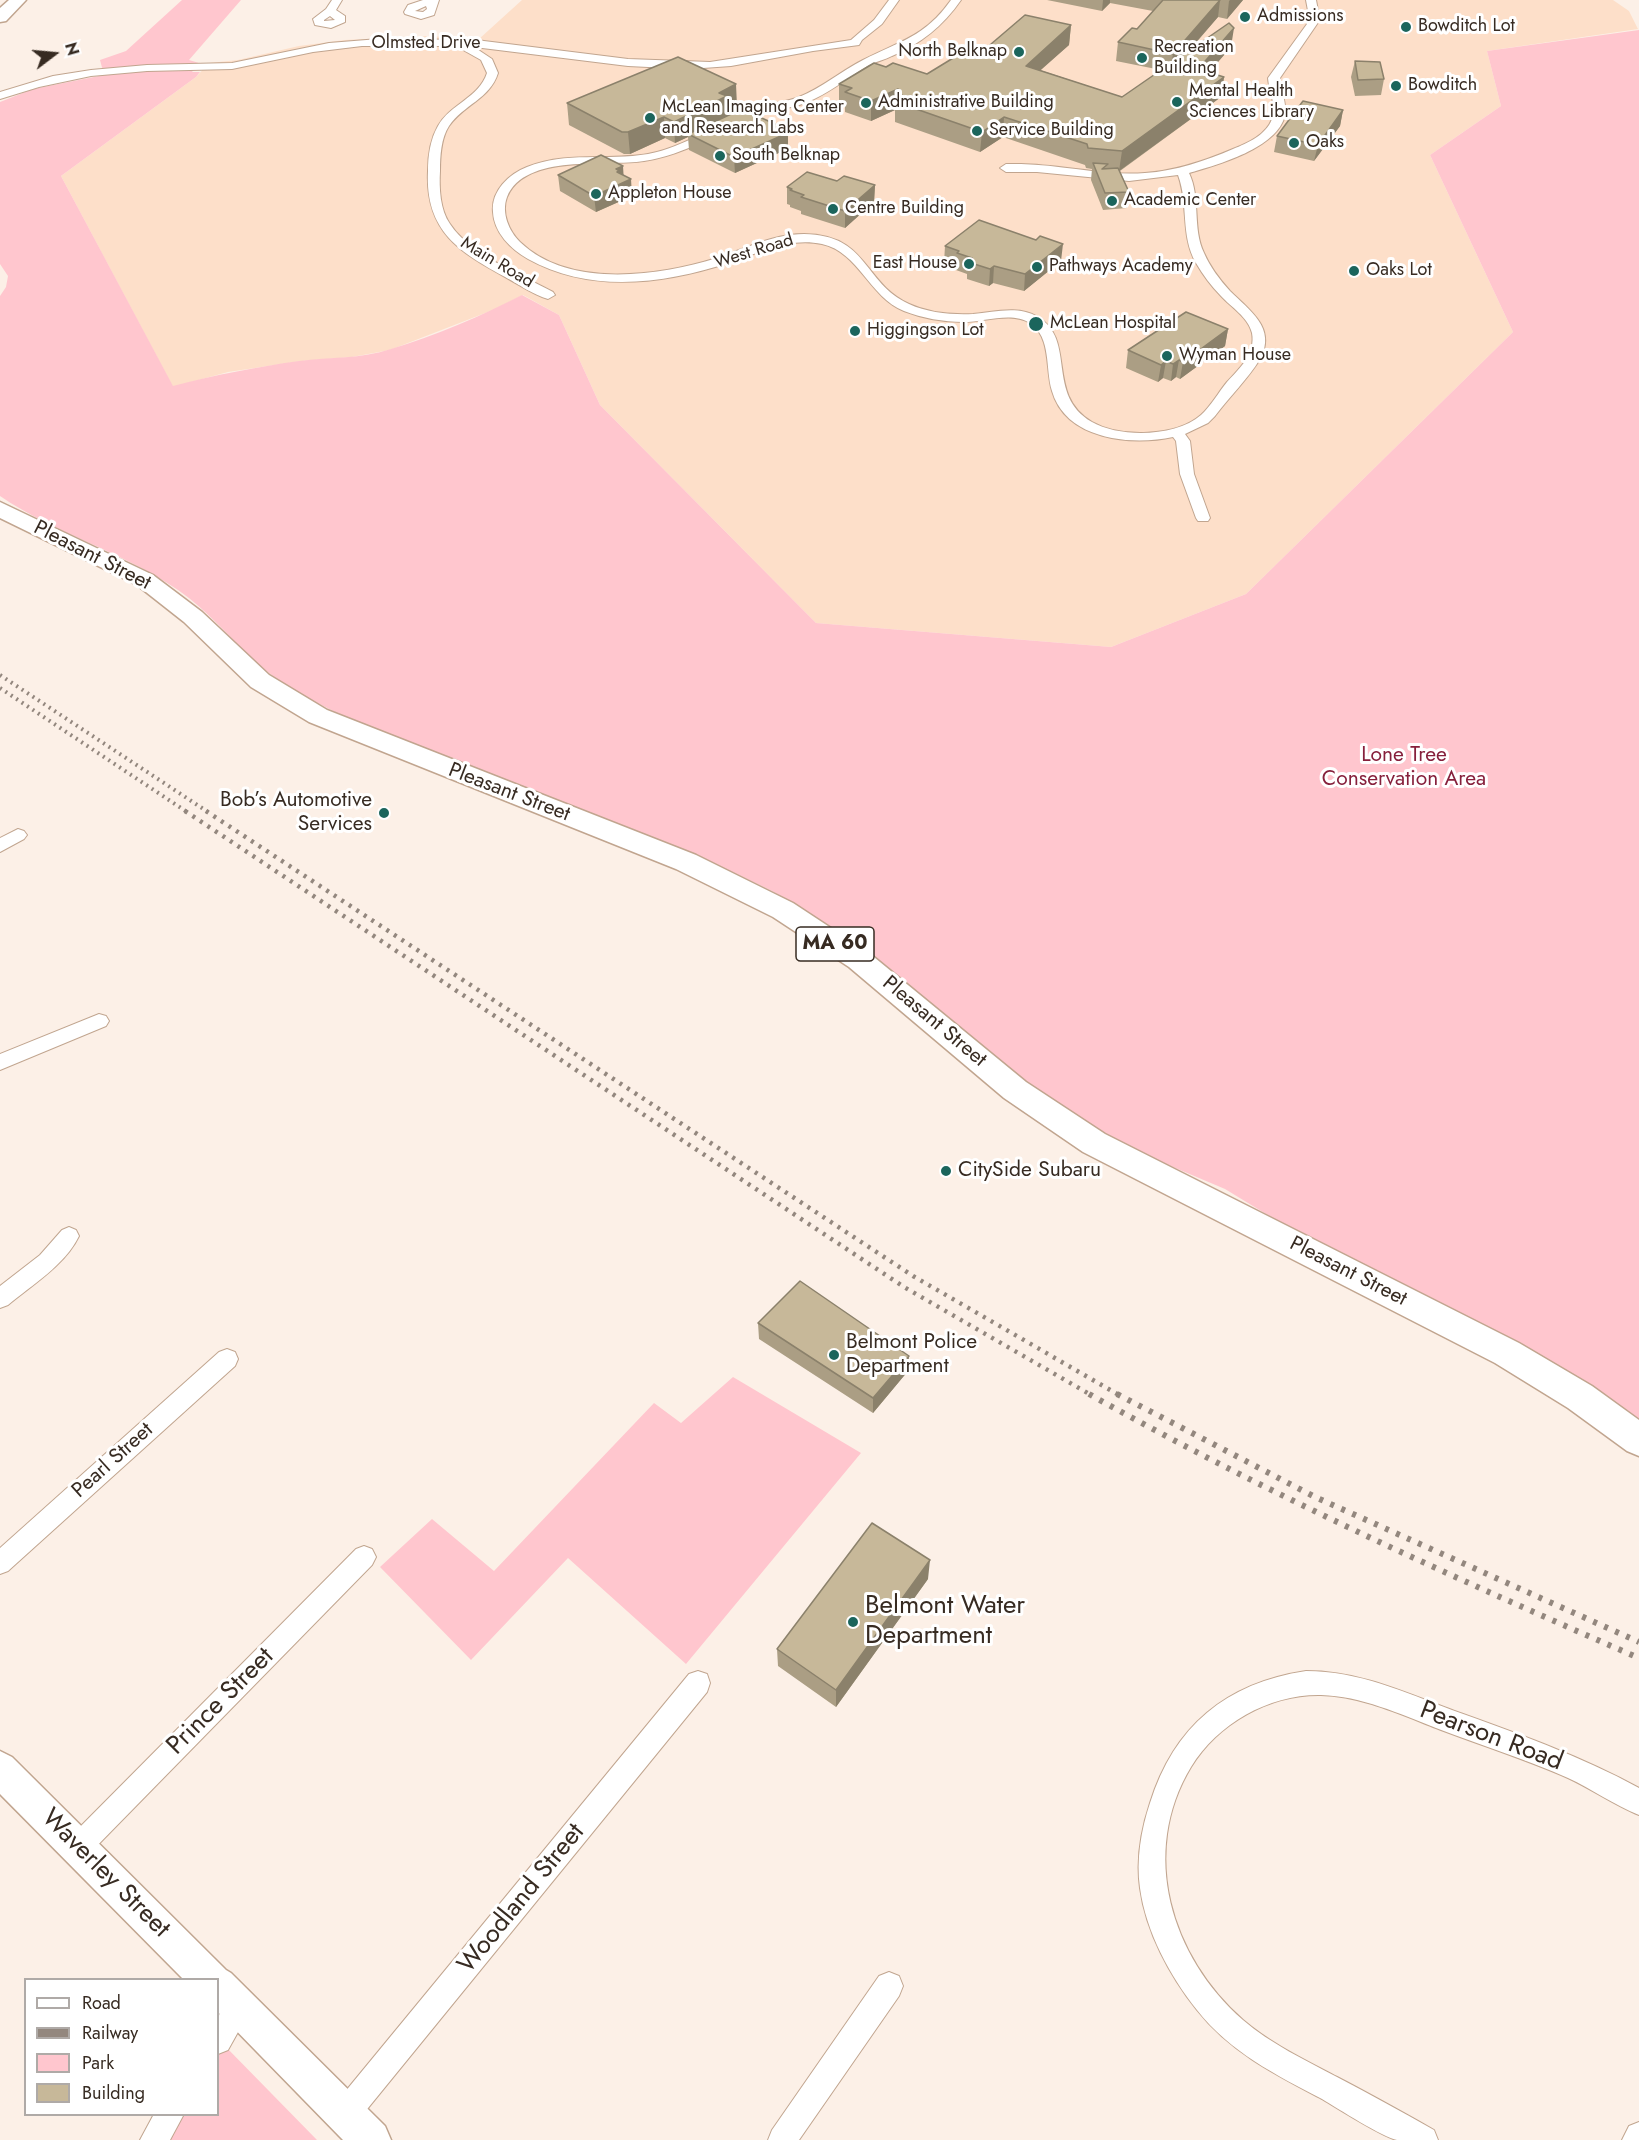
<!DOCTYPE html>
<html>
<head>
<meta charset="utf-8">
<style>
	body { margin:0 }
	#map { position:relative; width:1639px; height:2140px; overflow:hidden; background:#fcf0e7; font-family:Jost,sans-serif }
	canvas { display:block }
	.legend { position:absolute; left:24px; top:1978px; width:195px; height:138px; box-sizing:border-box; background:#fff; border:2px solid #afaaa7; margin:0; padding:8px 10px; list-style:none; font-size:18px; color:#372b22 }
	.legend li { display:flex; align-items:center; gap:12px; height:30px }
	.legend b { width:30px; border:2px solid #afaaa7 }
	.north { position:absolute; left:24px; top:24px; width:60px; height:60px; -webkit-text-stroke:4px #fff; paint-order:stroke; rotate:74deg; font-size:16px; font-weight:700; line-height:24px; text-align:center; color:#372b22 }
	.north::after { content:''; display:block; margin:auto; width:21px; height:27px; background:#372b22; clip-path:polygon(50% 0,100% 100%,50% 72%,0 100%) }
</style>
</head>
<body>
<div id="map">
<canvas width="1639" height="2140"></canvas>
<ul class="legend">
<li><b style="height:8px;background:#fff"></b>Road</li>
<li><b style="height:8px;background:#93877e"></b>Railway</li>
<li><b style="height:16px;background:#ffc6ce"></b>Park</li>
<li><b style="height:16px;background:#c7b899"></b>Building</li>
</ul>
<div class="north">N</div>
</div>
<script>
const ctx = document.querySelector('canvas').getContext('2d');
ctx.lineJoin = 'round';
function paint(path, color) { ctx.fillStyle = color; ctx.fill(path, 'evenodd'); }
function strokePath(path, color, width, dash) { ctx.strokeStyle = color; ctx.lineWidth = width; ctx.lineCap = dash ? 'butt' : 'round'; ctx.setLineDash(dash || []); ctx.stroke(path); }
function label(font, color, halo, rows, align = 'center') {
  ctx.font = font + ' Jost,sans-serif'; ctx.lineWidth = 6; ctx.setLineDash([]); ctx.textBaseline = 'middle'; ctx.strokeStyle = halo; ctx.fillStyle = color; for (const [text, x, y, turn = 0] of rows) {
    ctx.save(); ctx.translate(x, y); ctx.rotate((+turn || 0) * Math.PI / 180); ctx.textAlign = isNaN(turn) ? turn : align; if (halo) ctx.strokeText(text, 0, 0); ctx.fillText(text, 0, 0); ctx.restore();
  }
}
const built = new Path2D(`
	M522,0H1613L1629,11L1638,29L1487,51L1501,106L1430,155L1513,332L1246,594L1111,647L816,623L600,405L559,315L523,295L493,310L390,350L352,357L302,361L228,372L173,387L61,176L196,77L209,63L238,60L299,46L345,40L428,36L479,39Z`);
const green = new Path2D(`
	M182,0H241L189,60L199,63L192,72H200L196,77L61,176L173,386C215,375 256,367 299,361C330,357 361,359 391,349C435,336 481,316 522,295L559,315L600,405L816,623L1111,647L1246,594L1513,332L1430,155L1501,106L1487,51L1639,30V1420L1563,1368L1514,1340L1276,1220L1225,1189L1147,1156L1103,1133L1043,1095L1004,1066L886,966L820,920L772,891L693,853L344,716C314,702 283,686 258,664C231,640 208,610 178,590C121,551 56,534 0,496V296L6,287L8,276L0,264V102L33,89L104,75L100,60L126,51Z
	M733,1377L861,1453L686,1664L568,1558L471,1660L380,1567L432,1519L494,1571L654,1403L681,1423Z
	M224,2045L317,2140H166L182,2115L218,2114V2056Z`);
const street = new Path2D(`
	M332,0H342L336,10L345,16V22L331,28L315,25L313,19L326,9ZM330,16L335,20L324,21V20Z
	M423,0H439L434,15L421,19L405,14L404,12L408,5ZM426,6L427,9L423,12L415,11Z
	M889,0H899L882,24L862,40L859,45L813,51L731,66L689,69L628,66L474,47L492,59L498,73C490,99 463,105 449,126C441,138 440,156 440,171C439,188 440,210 450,224C469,254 522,275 553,292L555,295L548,299C534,295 520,285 507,278C459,252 425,231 428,171C428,156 430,140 438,126C450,104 479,98 487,73L481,60L456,46H362L313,52L232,69L147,71L91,76L39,87L0,99V92L53,76L91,70L147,65L232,63L329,43L379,39L476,40L628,59L710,62L851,40L874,20Z
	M951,0H961C943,26 921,44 892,56C885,60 877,61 869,65C848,77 829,94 805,103C790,109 773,109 758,115C720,132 685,155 644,161C607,167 525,153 507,197C501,213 509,231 520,242C569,289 659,276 717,258C745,249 773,234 804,234C869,235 862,282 909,304C928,313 953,315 973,314C994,312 1019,305 1038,317C1077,340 1045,395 1092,422C1120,438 1176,437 1201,415C1211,406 1218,393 1227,382C1239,369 1256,354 1252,333C1248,317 1231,307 1221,296C1211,286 1203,275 1196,263C1180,235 1189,204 1178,175L1129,181L1037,172H1006L1000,168L1006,164H1021C1063,165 1104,176 1145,173C1176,171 1205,161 1233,149C1248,143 1266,135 1272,119C1277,105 1269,92 1268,78L1307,24L1309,16L1306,0H1316L1319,16L1317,24L1280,78C1280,90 1287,102 1285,115C1278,148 1217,165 1189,173C1201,198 1192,228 1204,253C1210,267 1220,280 1230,291C1249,310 1277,328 1260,359C1248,379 1229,397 1215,416L1208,423L1185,434L1190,441L1194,474L1210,518L1208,521H1198L1196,518L1180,474L1176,441L1173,437C1132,446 1066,440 1052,391C1045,369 1052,338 1030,323C1012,311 984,322 963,322C944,322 922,318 904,311C869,297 859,252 822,244C790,237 761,252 731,262C665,284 591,294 528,259C511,249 494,233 493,212C491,191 509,174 527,167C566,151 607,161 648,154C685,147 718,123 753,109C768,103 784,103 799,97C822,88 841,71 863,60C900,41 925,37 951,0Z
	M18,829L24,831L27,835L24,839L0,852V838Z
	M99,1014L106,1016L109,1021L106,1026L0,1070V1054Z
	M69,1227L76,1230L79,1236C65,1265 32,1285 8,1305L0,1308V1286L40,1255L62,1230Z
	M227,1349L235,1352L238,1359L235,1366L8,1571L0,1574V1548L219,1352Z
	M364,1546L372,1549L376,1557L372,1565L87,1856L78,1860L69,1856L65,1847L69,1838L356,1549Z
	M698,1671L707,1674L710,1683L707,1692L355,2124L345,2128L335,2124L331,2114L335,2104L689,1674Z
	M1306,1671C1359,1671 1404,1692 1452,1710C1516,1733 1579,1755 1639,1788V1815C1614,1805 1592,1789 1568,1778C1525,1759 1480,1745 1436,1728C1400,1714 1361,1696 1321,1695C1270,1694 1218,1723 1191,1767C1139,1853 1171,1957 1243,2020C1271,2044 1305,2060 1337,2077C1370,2094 1402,2112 1434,2130L1438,2140C1425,2140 1410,2140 1397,2140C1384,2138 1337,2108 1322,2099C1276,2075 1230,2052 1197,2010C1170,1976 1146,1932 1140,1888C1136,1860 1141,1830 1150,1803C1174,1726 1226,1683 1306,1671Z
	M889,1972L899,1976L903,1986L899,1996L799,2140H768L772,2130L879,1976Z
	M238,1993L248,1997L252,2007L228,2050L218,2054C216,2032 214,2003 238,1993Z
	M154,2114H184L170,2140H140Z
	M1639,2122V2140H1622L1629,2126Z`);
const secondary = new Path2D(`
	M0,1751L12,1757L226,1970L231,1973L385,2126L391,2140H343L218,2012V1980H184L0,1794Z`);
const primary = new Path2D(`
	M9,0H26L6,21L0,22V8Z
	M0,502L153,575L202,612L269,675L327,710L696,855L793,903L869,953L1026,1082L1105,1134L1519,1343L1592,1386L1639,1420V1456L1627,1451L1568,1408L1495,1363L1083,1152L1004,1098L849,967L773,917L676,869L309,722L251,687L184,622L137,585L0,518Z`);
const railFar2 = new Path2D(`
	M0,675L208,812
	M0,688L187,812`);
const railFar1 = new Path2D(`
	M185,811L904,1287L1091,1395
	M206,811L913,1276L1119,1395`);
const rail = new Path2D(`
	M1089,1394C1267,1494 1452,1577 1639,1658
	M1117,1394L1315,1497L1639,1642`);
const wall = new Path2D(`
	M1047,0H1243L1227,19L1218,17L1189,51L1231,47L1211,70L1217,75L1224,77L1221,97L1120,171L1129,192L1127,208L1103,210L1091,180L1092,169L1086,168L1085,165L1003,137L980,152L895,122V110L871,121L845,112V106L839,104V84L886,67L927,74L1071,25L1069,45L1040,70L1122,97L1161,70L1116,61L1118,42L1137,29L1153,11L1110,3L1102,11Z
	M1355,61L1384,79L1381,95L1355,96L1351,77Z
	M567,103L737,106L728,110V115L788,147L783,149V151L735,173L689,150L688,137L675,143L665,138L630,154H624L569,125Z
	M1343,110L1340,126L1314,161L1274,152L1277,136Z
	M623,166V175L632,196L596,212L560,191L558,175Z
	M837,181L875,185L874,202L845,228L801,214V211L790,207V205L787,204V187Z
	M945,246L1061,261L1024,291L993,283L989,286L967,279V274L956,270V267L944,263Z
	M1228,329L1225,346L1180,379L1176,377L1171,381L1163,378L1158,382L1126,368L1128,350Z
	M758,1323L908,1371L873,1413L759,1339Z
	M928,1579L836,1707L778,1666L777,1649Z`);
const shadedWall = new Path2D(`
	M1103,0H1110V3L1102,11Z
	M1220,0L1218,17L1170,72L1173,54Z
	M1230,0H1243L1227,19L1229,1Z
	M1071,25L1069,45L1024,85L1026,66Z
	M1234,28L1231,47L1197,86L1200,67Z
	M1217,72L1215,84L1224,77L1221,97L1119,171L1122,151Z
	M736,84L737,106L728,110V118L688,134V137L675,143L674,122L719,93Z
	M898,89V103L896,102L895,110L871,121V101Z
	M1343,110L1340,126L1314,161L1318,145Z
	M664,117L665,138L630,154L628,132Z
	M1004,117L1003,137L980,152L982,132Z
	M788,130V147L783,149V151L735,173L734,157Z
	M623,166L624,182L631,179L632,196L596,212L594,196L616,169Z
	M875,185L874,202L845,228V211Z
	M1063,244L1061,261L1024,291L1025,274Z
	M994,266L993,283L989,286L990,269Z
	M1228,329L1225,346L1180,379L1183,362Z
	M1179,360L1176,377L1171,381L1173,364Z
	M1166,361L1163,378L1158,382L1161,365Z
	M909,1356L908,1371L873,1413V1398Z
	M930,1560L928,1579L836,1707V1690Z`);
const building = new Path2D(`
	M1163,0H1220L1173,54L1118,42L1132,28L1137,29Z
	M1025,15L1071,25L1026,66L1122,97L1229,23L1234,28L1200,67L1217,72L1214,74L1224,77L1122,151L1088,148L1087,144L1004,117L982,132L896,102L903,97L898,89L871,101L845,92L852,88L839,84L874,63L886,67L893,63L927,74L963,52L977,56Z
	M678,57L736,84L719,93L727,96L674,122L664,117L628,132H622L567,103Z
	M1355,61L1380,62L1384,79L1358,80Z
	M1303,101L1343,110L1318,145L1277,136Z
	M742,109L788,130L780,134L783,135L734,157L688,134Z
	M601,155L623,166L616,169L619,171L617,172L631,179L594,196L558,175Z
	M1093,163L1108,164L1102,169L1118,168L1129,192L1105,193Z
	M807,172L837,181L844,176L875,185L845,211L801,197L804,195L790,190L792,189L787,187Z
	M979,220L1036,240L1040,236L1063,244L1025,274L994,266L990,269L968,262L972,258L957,253L959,251L945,246Z
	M1186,312L1228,329L1183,362L1179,360L1173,364L1166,361L1161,365L1128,350Z
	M800,1281L909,1356L873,1398L758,1323Z
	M872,1523L930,1560L836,1690L777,1649Z`);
const markers = [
	[1245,17,6,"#1b655c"],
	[1406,27,6,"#1b655c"],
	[1019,52,6,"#1b655c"],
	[1142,58,6,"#1b655c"],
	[1396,86,6,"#1b655c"],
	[1177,102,6,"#1b655c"],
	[866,103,6,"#1b655c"],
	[650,118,6,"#1b655c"],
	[977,131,6,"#1b655c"],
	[1294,143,6,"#1b655c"],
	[720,156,6,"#1b655c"],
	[596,194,6,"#1b655c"],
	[1112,201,6,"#1b655c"],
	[833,209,6,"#1b655c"],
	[969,264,6,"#1b655c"],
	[1037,267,6,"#1b655c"],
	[1354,271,6,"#1b655c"],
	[1036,324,8,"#1b655c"],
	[855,331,6,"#1b655c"],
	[1167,356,6,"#1b655c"],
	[384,813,6,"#1b655c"],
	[946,1171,6,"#1b655c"],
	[834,1355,6,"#1b655c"],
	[853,1622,6,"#1b655c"]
];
const farPoinames = [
	["Admissions",1257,17],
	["Bowditch Lot",1418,27],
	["Recreation",1154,48],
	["Building",1154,69],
	["North Belknap",1007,52,"right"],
	["Bowditch",1408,86],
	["Mental Health",1189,92],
	["Sciences Library",1189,113],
	["Administrative Building",878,103],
	["McLean Imaging Center",662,108],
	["and Research Labs",662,129],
	["Service Building",989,131],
	["Oaks",1306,143],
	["South Belknap",732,156],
	["Appleton House",608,194],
	["Academic Center",1124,201],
	["Centre Building",845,209],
	["East House",957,264,"right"],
	["Pathways Academy",1049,267],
	["Oaks Lot",1366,271],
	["McLean Hospital",1050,324],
	["Higgingson Lot",867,331],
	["Wyman House",1179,356]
];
const farStreetnames = [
	["Olmsted Drive",426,44],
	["West Road",754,252,-17],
	["Main Road",497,263,31]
];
const shields = [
	[835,944,78]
];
const shieldNames = [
	["MA 60",835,944]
];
const streetNames = [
	["Pleasant Street",92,556,27],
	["Pleasant Street",509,793,21],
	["Pleasant Street",934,1022,40],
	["Pleasant Street",1348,1272,27],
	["Pearl Street",113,1461,-42]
];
const parkNames = [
	["Lone Tree",1404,756],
	["Conservation Area",1404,780]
];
const poiNames = [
	["Bob’s Automotive",372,801,"right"],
	["Services",372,825,"right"],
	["CitySide Subaru",958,1171],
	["Belmont Police",846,1343],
	["Department",846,1367]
];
const nearPoinames = [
	["Belmont Water",865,1607],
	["Department",865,1637]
];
const nearStreetnames = [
	["Prince Street",221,1702,-45],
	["Pearson Road",1491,1737,21],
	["Waverley Street",105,1874,45],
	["Woodland Street",522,1899,-51]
];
paint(built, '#fddfc9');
paint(green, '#ffc6ce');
strokePath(street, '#c1a58f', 2);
strokePath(secondary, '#c1a58f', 3);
strokePath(primary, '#c1a58f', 3);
paint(street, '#fff');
paint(secondary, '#fff');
paint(primary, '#fff');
strokePath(railFar2, '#93877e', 4, [2, 4.5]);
strokePath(railFar1, '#93877e', 4.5, [3, 6]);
strokePath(rail, '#93877e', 6, [4, 8]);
paint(wall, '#ab9e84');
paint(shadedWall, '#8b816b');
paint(building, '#c7b899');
strokePath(building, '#8b816b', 1.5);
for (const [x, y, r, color] of markers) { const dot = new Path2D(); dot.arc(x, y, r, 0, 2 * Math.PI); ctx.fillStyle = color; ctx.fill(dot); strokePath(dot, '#fff', 2); }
label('18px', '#372b22', '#fff', farPoinames, 'left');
label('18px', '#372b22', '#fff', farStreetnames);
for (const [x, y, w] of shields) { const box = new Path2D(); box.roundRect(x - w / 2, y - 17, w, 34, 4.5); ctx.fillStyle = '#fff'; ctx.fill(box); strokePath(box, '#372b22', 1.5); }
label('bold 20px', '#372b22', null, shieldNames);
label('21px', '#372b22', '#fff', streetNames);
label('21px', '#86203c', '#fff', parkNames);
label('21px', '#372b22', '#fff', poiNames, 'left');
label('26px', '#372b22', '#fff', nearPoinames, 'left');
label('26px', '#372b22', '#fff', nearStreetnames);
</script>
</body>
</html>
